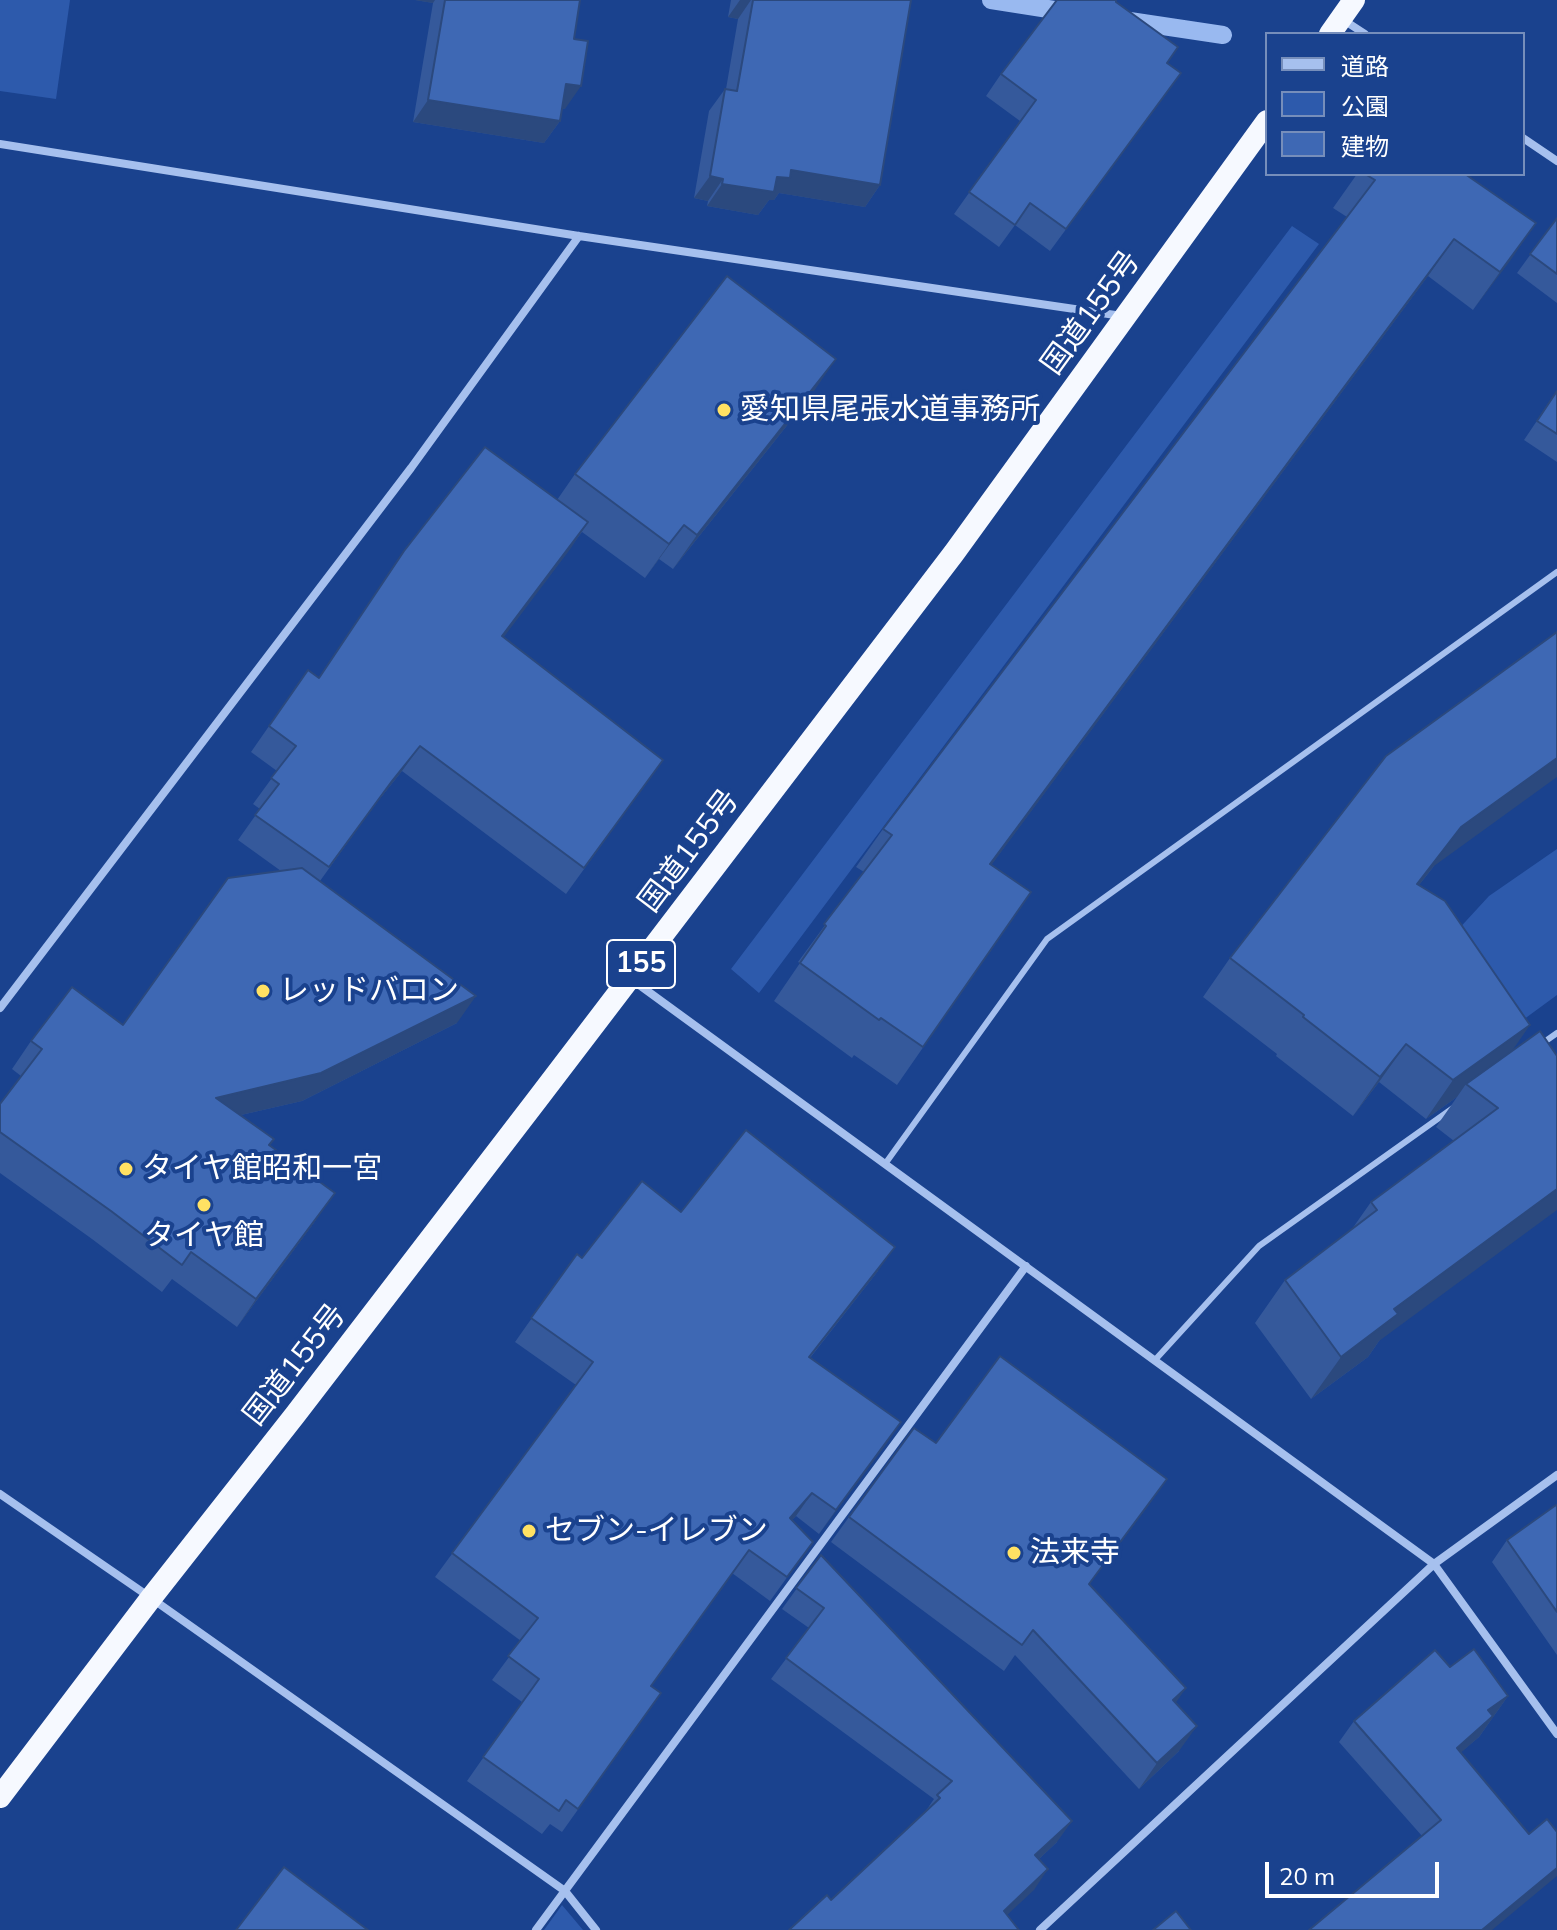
<!DOCTYPE html>
<html>
<head>
<meta charset="utf-8">
<style>
	body { margin:0 }
	#map { position:relative; width:1557px; height:1930px; overflow:hidden; background:#1a428e; font-family:Mulish,"Noto Sans JP",sans-serif }
	canvas { display:block }
	.legend { position:absolute; left:1265px; top:32px; width:260px; height:144px; box-sizing:border-box; background:#1a428e; border:2px solid #768ebb; margin:0; padding:10px 14px; list-style:none; font-size:24px; color:#fff }
	.legend li { display:flex; align-items:center; gap:16px; height:40px }
	.legend b { width:40px; border:2px solid #768ebb }
	.scale { position:absolute; left:1265px; top:1862px; width:174px; height:36px; box-sizing:border-box; border:4px solid #fff; border-top:0; padding-left:10px; font-size:24px; line-height:28px; white-space:nowrap; color:#fff; -webkit-text-stroke:6px #1a428e; paint-order:stroke }
</style>
</head>
<body>
<div id="map">
<canvas width="1557" height="1930"></canvas>
<ul class="legend">
<li><b style="height:10px;background:#a6c0ee"></b>道路</li>
<li><b style="height:22px;background:#2d5aac"></b>公園</li>
<li><b style="height:22px;background:#3e68b4"></b>建物</li>
</ul>
<div class="scale">20 m</div>
</div>
<script>
const ctx = document.querySelector('canvas').getContext('2d');
ctx.lineJoin = 'round';
function paint(path, color) { ctx.fillStyle = color; ctx.fill(path, 'evenodd'); }
function strokePath(path, color, width, dash) { ctx.strokeStyle = color; ctx.lineWidth = width; ctx.lineCap = dash ? 'butt' : 'round'; ctx.setLineDash(dash || []); ctx.stroke(path); }
function label(font, color, halo, rows, align = 'center') {
  ctx.font = font + ' Mulish,"Noto Sans JP",sans-serif'; ctx.lineWidth = 8; ctx.setLineDash([]); ctx.textBaseline = 'middle'; ctx.strokeStyle = halo; ctx.fillStyle = color; for (const [text, x, y, turn = 0] of rows) {
    ctx.save(); ctx.translate(x, y); ctx.rotate((+turn || 0) * Math.PI / 180); ctx.textAlign = isNaN(turn) ? turn : align; if (halo) ctx.strokeText(text, 0, 0); ctx.fillText(text, 0, 0); ctx.restore();
  }
}
const green = new Path2D(`
	M0,0H70L56,99L0,91Z
	M1292,226L1319,244L759,993L731,969Z
	M1557,849V995L1497,1039L1432,958L1489,896Z
	M562,1905L583,1930H544Z`);
const stream = new Path2D(`
	M991,0L1074,13
	M1123,20L1223,35`);
const service = new Path2D(`
	M1540,1045L1557,1033
	M885,1164L1047,939L1557,572
	M1155,1360L1259,1246L1453,1108`);
const minor = new Path2D(`
	M1342,19L1365,34
	M1523,138L1557,161
	M0,144L579,236L1122,316
	M631,979L1434,1564L1557,1734
	M0,1008L411,468L579,236
	M0,1494L151,1598L565,1891L596,1930
	M536,1930L1026,1266
	M1040,1930L1434,1564L1557,1475`);
const trunk = new Path2D(`
	M1330,34L1354,0
	M0,1797L151,1598L295,1415L536,1101L954,553L1267,121`);
const wall = new Path2D(`
	M415,0H580L574,39L565,109L562,108L560,121L544,143L413,122L433,3Z
	M731,0H911L880,185L865,207L779,193L774,200H769L758,215L707,206L708,201L694,198L709,111L725,89H726L738,19L728,17Z
	M1116,2L1167,63L1165,95L1050,251L1015,225L999,247L954,214L1020,121L986,96L1001,74Z
	M1357,174H1465L1536,223L1473,310L1428,276L991,865L1031,892L897,1085L854,1055L852,1058L774,1001L800,963L798,962L864,872L856,867L883,829L1347,217L1333,208Z
	M1557,218V303L1517,273Z
	M1557,391V462L1524,440Z
	M812,394L673,569L659,559L645,578L582,532L503,637L663,760L566,894L402,771L374,806L320,881L457,1023L302,1101L241,1115L270,1145L316,1220L237,1327L172,1279L162,1292L92,1239L0,1173V1104L21,1076L12,1069L31,1041L123,1025L281,871L238,840L260,809L253,804L277,771L251,752L308,670L319,678L404,551L557,500L575,474Z
	M1434,866L1419,885L1512,1051L1540,1031L1379,1341L1368,1357L1311,1399L1255,1323L1285,1280L1352,1229L1371,1202L1454,1141L1436,1127L1457,1097L1426,1119L1379,1082L1353,1116L1276,1056L1277,1054L1203,997L1230,958Z
	M681,1212L878,1271L810,1358L901,1422L819,1534L796,1516L792,1520L796,1565L770,1601L732,1573L651,1686L661,1693L562,1832L550,1824L542,1834L467,1781L522,1702L492,1680L521,1641L435,1577L576,1385L515,1342L577,1254L582,1258Z
	M936,1443L1167,1479L1089,1584L1176,1703L1179,1751L1139,1789L1015,1655L1004,1671L831,1542L849,1517Z
	M1557,1506V1655L1492,1562L1507,1540Z
	M821,1555L1057,1842L1039,1859L1034,1890L831,1900L925,1812L934,1799L771,1679L809,1628L782,1609Z
	M1450,1667L1508,1696L1479,1737L1461,1752L1492,1930L1422,1836L1339,1742L1354,1721Z`);
const shadedWall = new Path2D(`
	M415,0H435L433,3Z
	M740,0H751L738,19L728,17Z
	M566,84L581,86L565,109L550,106Z
	M428,100L560,121L544,143L413,122Z
	M791,170L880,185L865,207L779,193L774,200H769L758,215L707,206L722,184L777,177Z
	M710,176L723,179L708,201L694,198Z
	M1536,223L1510,261L1473,310L1500,272Z
	M1454,239L1428,276L964,902L990,864Z
	M836,359L812,394L673,569L697,535Z
	M588,522L571,548L485,662L502,636Z
	M684,525L659,559L645,578L669,544Z
	M420,746L402,771L374,806L312,892L392,781Z
	M1557,758V777L1434,866L1390,922L1417,884L1461,827Z
	M476,996L457,1023L302,1101L197,1125L216,1098Z
	M1530,1025L1503,1064L1466,1084L1457,1097L1426,1119L1453,1080Z
	M1406,1044L1379,1082L1353,1116L1380,1077Z
	M1557,1189V1210L1379,1341L1368,1357L1311,1399L1341,1357L1394,1309Z
	M335,1193L316,1220L237,1327L256,1299Z
	M895,1247L878,1271L792,1380L809,1357Z
	M901,1422L885,1446L819,1534L836,1510Z
	M1167,1479L1149,1505L1071,1609L1089,1584Z
	M812,1493L796,1516L774,1541L790,1518Z
	M1186,1688L1168,1714L1173,1700Z
	M1508,1696L1479,1737L1442,1769L1457,1748L1488,1710Z
	M1197,1726L1179,1751L1139,1789L1157,1763Z
	M1072,1821L1057,1842L1021,1876L1035,1855Z
	M1557,1868V1876L1492,1930H1482Z
	M1048,1869L1034,1890L991,1930L1004,1911Z`);
const building = new Path2D(`
	M445,0H580L574,39L588,41L581,86L566,84L560,121L428,100Z
	M753,0H911L880,185L791,170L790,178L777,177L774,192L722,184L723,179L710,176L725,89L737,91Z
	M1057,0H1116V2L1178,47L1167,63L1181,73L1066,229L1030,203L1015,225L969,192L1036,100L1001,74Z
	M1365,174H1465L1536,223L1500,272L1454,239L990,864L1031,892L923,1047L881,1018L879,1020L800,963L826,926L824,924L892,835L883,829L1375,180Z
	M1557,218V274L1530,254Z
	M727,276L836,359L697,535L684,525L669,544L575,474Z
	M1557,391V434L1537,421Z
	M485,447L588,522L502,636L663,760L584,868L420,746L392,781L329,867L255,815L279,784L271,778L296,746L269,726L308,670L319,678L404,551Z
	M1557,632V758L1461,827L1417,884L1445,901L1530,1025L1453,1080L1406,1044L1380,1077L1303,1017L1304,1015L1230,958L1386,756Z
	M302,868L476,996L321,1073L216,1098L274,1139L269,1145L335,1193L256,1299L191,1252L182,1265L111,1211L0,1132V1104L42,1049L31,1041L72,987L123,1025L228,878Z
	M1540,1031L1557,1056V1189L1394,1309L1398,1314L1341,1357L1285,1280L1377,1210L1371,1202L1498,1108L1466,1084Z
	M746,1130L895,1247L809,1357L901,1422L836,1510L812,1493L790,1518L813,1542L787,1577L749,1550L651,1686L661,1693L578,1809L566,1800L559,1811L483,1757L539,1679L508,1656L538,1618L452,1553L593,1362L531,1318L577,1254L582,1258L642,1181L681,1212Z
	M1000,1356L1167,1479L1089,1584L1186,1688L1173,1700L1197,1726L1157,1763L1033,1630L1022,1645L849,1517L914,1428L936,1443Z
	M1556,1505L1557,1506V1612L1507,1540Z
	M821,1555L1072,1821L1035,1855L1048,1869L1004,1911L1019,1930H789L827,1895L831,1900L940,1798L937,1795L952,1781L786,1658L824,1608L796,1588Z
	M1474,1649L1508,1696L1488,1710L1493,1716L1457,1748L1529,1834L1547,1819L1557,1832V1868L1482,1930H1309L1441,1820L1354,1721L1435,1650L1450,1667Z
	M284,1867L368,1930H236Z
	M1176,1911L1191,1930H1153Z`);
const markers = [
	[724,410,8,"#ffe163"],
	[263,991,8,"#ffe163"],
	[126,1169,8,"#ffe163"],
	[204,1205,8,"#ffe163"],
	[529,1531,8,"#ffe163"],
	[1014,1553,8,"#ffe163"]
];
const shields = [
	[641,964,68]
];
const shieldNames = [
	["155",641,964]
];
const streetNames = [
	["国道155号",1091,313,-54],
	["国道155号",689,851,-53],
	["国道155号",295,1365,-52]
];
const poiNames = [
	["愛知県尾張水道事務所",740,410],
	["レッドバロン",279,991],
	["タイヤ館昭和一宮",142,1169],
	["タイヤ館",204,1236,"center"],
	["セブン-イレブン",545,1531],
	["法来寺",1030,1553]
];
paint(green, '#2d5aac');
strokePath(stream, '#99b9f0', 18);
strokePath(service, '#a6c0ee', 6);
strokePath(minor, '#a6c0ee', 8);
strokePath(trunk, '#f6f9ff', 22);
paint(wall, '#35599b');
paint(shadedWall, '#2b497e');
paint(building, '#3e68b4');
strokePath(building, '#2b497e', 2);
for (const [x, y, r, color] of markers) { const dot = new Path2D(); dot.arc(x, y, r, 0, 2 * Math.PI); ctx.fillStyle = color; ctx.fill(dot); strokePath(dot, '#1a428e', 3); }
for (const [x, y, w] of shields) { const box = new Path2D(); box.roundRect(x - w / 2, y - 24, w, 48, 6); ctx.fillStyle = '#1a428e'; ctx.fill(box); strokePath(box, '#fff', 2); }
label('bold 28px', '#fff', null, shieldNames);
label('30px', '#fff', '#1a428e', streetNames);
label('30px', '#fff', '#1a428e', poiNames, 'left');
</script>
</body>
</html>
